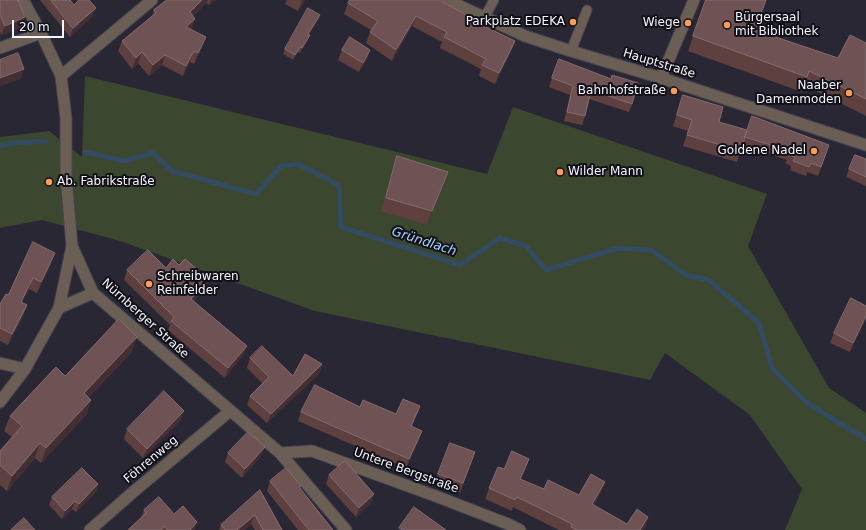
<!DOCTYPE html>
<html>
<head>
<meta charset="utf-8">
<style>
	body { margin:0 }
	#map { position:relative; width:866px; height:530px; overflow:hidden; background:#2a2735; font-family:"DejaVu Sans",sans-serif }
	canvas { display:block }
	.scale { position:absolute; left:12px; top:20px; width:52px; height:18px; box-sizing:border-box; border:2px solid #f5f3fd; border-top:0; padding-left:5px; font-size:12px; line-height:14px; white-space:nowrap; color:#f5f3fd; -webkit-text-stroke:3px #121117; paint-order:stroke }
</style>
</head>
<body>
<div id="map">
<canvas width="866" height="530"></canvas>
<div class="scale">20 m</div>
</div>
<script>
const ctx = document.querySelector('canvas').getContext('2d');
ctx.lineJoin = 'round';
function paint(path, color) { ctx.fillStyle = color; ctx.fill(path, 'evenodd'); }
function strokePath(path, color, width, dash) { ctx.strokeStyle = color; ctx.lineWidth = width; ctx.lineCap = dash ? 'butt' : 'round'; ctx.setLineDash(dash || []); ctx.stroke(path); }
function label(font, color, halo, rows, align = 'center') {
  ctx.font = font + ' "DejaVu Sans",sans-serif'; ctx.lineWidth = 4; ctx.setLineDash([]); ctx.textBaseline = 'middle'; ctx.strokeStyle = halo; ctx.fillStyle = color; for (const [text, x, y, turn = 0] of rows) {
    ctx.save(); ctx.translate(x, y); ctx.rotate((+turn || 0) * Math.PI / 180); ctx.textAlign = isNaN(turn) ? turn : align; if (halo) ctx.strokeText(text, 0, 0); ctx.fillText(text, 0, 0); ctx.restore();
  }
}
const green = new Path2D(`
	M85,76L487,174L513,107L767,194L748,246L829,388L866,413V530H785L802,489L750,415L665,353L650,380L315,311L120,241L42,220L0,228V137L49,131L82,157Z`);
const stream = new Path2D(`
	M0,146L13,143L46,141
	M85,152L124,161L153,153L172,171L256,194L281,166L298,164L339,185L341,227L460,265L500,238L526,246L546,270L618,248L651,250L686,275L709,280L759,323L772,368L807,403L866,439`);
const service = new Path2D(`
	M484,18L494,0
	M571,51L587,10`);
const pedestrian = new Path2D(`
	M661,78L694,0`);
const minor = new Path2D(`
	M0,48L41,33
	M61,76L152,0
	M72,246L93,293L280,453L346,530
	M59,308L93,293
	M0,363L25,369
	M280,453L312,451L438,497L508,524L520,530
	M90,530L132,493L230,411`);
const tertiary = new Path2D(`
	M447,0L525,36L571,51L661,78L866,145
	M0,402L25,369L59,308L72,246L66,176V118L61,76L41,33L23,0`);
const wall = new Path2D(`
	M40,0H70L74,5L96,8L92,17L70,37Z
	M167,0H215L209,5L206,3L193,16L191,29L202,48L194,64L190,62L183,76L162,65L149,76L138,63L132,69L118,51L122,41L152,16L154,10Z
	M287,0H305L298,11L285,4Z
	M706,0L755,30L838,58L866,43V116L804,85L802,92L688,51Z
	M0,1L22,27L1,35L0,32Z
	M348,3L482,25L515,41L511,51L495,84L479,76L481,69L440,48L442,42L412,26L392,61L366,43L371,30L344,14Z
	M320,15L318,20L309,34L308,39L300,53L298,52L293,60L283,54L285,49Z
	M342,50H370L367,59L359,72L338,60Z
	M559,59L632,104L629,112L589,99L585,116L582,125L564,121L570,95L549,87Z
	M683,95L719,122L747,130L752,116L829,145L818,176L807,172L806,176L790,170L791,166L785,163L787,160L742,145L737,162L683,146L688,131L673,126Z
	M397,156L448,172L443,186L427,224L381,212Z
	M866,159V186L846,177L849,169Z
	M51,264L37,293L29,289L22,303L27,305L23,316L8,345L0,341V304L8,295Z
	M179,265L208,279L205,288L193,302L247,346L243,355L225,378L168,330L170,325L124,280L127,270L166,268Z
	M866,306V318L850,352L830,343L834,333Z
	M132,352L89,397L91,400L86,415L41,463L35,458L7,491L0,485V451L12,437L4,431L10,416L65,376Z
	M250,358L293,376L322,364L319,374L267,423L247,405L250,396L263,384L247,368Z
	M420,406L412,426L419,440L406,468L298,421L301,412L360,407L396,414Z
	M181,420L143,458L124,439L127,429Z
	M450,443L475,452L460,493L435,483Z
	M228,453L261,456L242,478L225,462Z
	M529,459L521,480L544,489L579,495L601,492L594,505L627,524L648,517L645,527L643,530H559L513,507L512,511L485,499L489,488L504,469Z
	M329,475L374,494L371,503L356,517L326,484Z
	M270,481L300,488L333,530H298L267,491Z
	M98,484L96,492L76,512L72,509L62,519L49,505L52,497Z
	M260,490L282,530H255L251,524L245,530H219L221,525Z
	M144,510L174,514L194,530H128L141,518Z`);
const shadedWall = new Path2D(`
	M202,0H208L206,3L186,22L190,12Z
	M211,0H215L209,5Z
	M302,0H305L298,11L302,1Z
	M96,8L92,17L70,37L73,28Z
	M320,15L318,20L307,39L308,34Z
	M416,16L412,26L392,61L396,50Z
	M25,17L22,27L1,35L5,26Z
	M195,19L192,29L182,37L186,27Z
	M310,35L308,39L300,53L302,48Z
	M206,37L202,48L194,64L198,53Z
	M515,41L511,51L495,84L499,73Z
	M300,47L298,52L293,60L295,55Z
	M370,50L367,59L359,72L363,63Z
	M194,51L190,62L183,76L186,66Z
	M142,52L138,63L132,69L136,58Z
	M165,55L162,65L149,76L153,65Z
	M24,69L21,79L0,86V78Z
	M448,172L443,186L427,224L432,211Z
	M55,253L51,264L37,293L41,282Z
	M33,278L29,289L17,313L21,302Z
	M208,279L205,288L187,309L191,299Z
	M27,305L23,316L8,345L12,334Z
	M866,316V318L850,352L853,343Z
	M137,337L132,352L79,408L84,393Z
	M247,346L243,355L225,378L228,368Z
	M322,364L319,374L267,423L271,414Z
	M91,400L86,415L41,463L46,448Z
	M184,411L181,420L143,458L147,449Z
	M422,431L419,440L406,468L409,459Z
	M40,443L35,458L7,491L12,476Z
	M265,447L261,456L242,478L245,469Z
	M529,459L526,469L516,490L520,479Z
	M605,482L601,492L589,515L592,504Z
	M98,484L96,492L76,512L79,504Z
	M374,494L371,503L356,517L359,508Z
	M75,501L72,509L62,519L65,511Z
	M255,515L251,524L245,530H237Z
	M648,517L645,527L643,530H640Z
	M197,522L195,530H190Z`);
const building = new Path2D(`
	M2,0H18L25,17L5,26L0,15V1Z
	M51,0H70L74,5L79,0H89L96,8L73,28Z
	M167,0H202L190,12L195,19L186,27L206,37L198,53L194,51L186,66L165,55L153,65L142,52L136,58L122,41L156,13L154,10Z
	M350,0H439L483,24L482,25L515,41L499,73L482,65L486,59L444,37L447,32L416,16L396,50L370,32L378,21L348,3Z
	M706,0H766L755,30L838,58L850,35L866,43V99L809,71L807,77L693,36Z
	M308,8L320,15L308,34L310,35L302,48L300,47L295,55L285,49Z
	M350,37L370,50L363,63L342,50Z
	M18,53L24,69L0,78V60Z
	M559,59L611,79L612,75L638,83L632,104L591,90L585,116L567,112L573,86L552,78Z
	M683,95L723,107L719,122L747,130L741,151L687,135L692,120L677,115Z
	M752,116L829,145L821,167L811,163L809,167L793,161L795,157L789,155L790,151L745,137Z
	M855,155L866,159V177L849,169Z
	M397,156L448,172L432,211L386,198Z
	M33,242L55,253L41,282L33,278L21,302L27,305L12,334L0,328V304L6,294L8,295Z
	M148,250L166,268L173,259L179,265L185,259L208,279L191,299L247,346L228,368L171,321L174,317L127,270Z
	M851,298L866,306V316L853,343L834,333Z
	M119,319L137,337L84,393L91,400L46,448L40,443L12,476L0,465V451L22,426L10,416L56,367L65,376Z
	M262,346L293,376L305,354L322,364L271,414L250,396L269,377L250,358Z
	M315,385L360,407L363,400L396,414L403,399L420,406L411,426L422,431L409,459L301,412Z
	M164,391L184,411L147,449L127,429Z
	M248,432L265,447L245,469L228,453Z
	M450,443L475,452L463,483L438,474Z
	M512,451L529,459L520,479L544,489L548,480L579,495L591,474L605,482L592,504L627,524L637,509L648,517L640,530H577L571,527L572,524L517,497L515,500L489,488L498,467L504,469Z
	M345,461L374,494L359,508L329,475Z
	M82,468L98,484L79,504L75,501L65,511L52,497Z
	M286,468L301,486L299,487L333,530H309L270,481Z
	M260,490L282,530H263L255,515L237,530H225L221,525Z
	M159,497L174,514L183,506L197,522L190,530H168L164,526L161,530H128L146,513L144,510Z
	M414,507L446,530H403L399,528Z
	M24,518L35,530H11Z`);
const markers = [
	[573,22,4,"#fe9c58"],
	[688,23,4,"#fe9c58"],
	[727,25,4,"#fe9c58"],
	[674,91,4,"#fe9c58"],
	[849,93,4,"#fe9c58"],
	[814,151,4,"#fe9c58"],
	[560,172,4,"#fe9c58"],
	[49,182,4,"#fe9c58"],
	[149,284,4,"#fe9c58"]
];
const poiNames = [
	["Bürgersaal",735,18,"left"],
	["mit Bibliothek",735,32,"left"],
	["Parkplatz EDEKA",565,22],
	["Wiege",680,23],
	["Naaber",841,86],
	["Damenmoden",841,100],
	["Bahnhofstraße",666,91],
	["Goldene Nadel",806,151],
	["Wilder Mann",568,172,"left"],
	["Ab. Fabrikstraße",57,182,"left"],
	["Schreibwaren",157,277,"left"],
	["Reinfelder",157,291,"left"]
];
const streetNames = [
	["Hauptstraße",659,64,17],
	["Nürnberger Straße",145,319,42],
	["Föhrenweg",151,460,-40],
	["Untere Bergstraße",406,471,20]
];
const waterNames = [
	["Gründlach",424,242,18]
];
paint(green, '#3b472f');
strokePath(stream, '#334c62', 5);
strokePath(service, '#464451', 11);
strokePath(pedestrian, '#464451', 13);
strokePath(minor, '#464451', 13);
strokePath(tertiary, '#464451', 13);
strokePath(service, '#6b5e55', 9);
strokePath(pedestrian, '#6b5e55', 11);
strokePath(minor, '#6b5e55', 11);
strokePath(tertiary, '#6b5e55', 11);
paint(wall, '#5e403f');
paint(shadedWall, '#432e33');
paint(building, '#6f5354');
strokePath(building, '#846c6e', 1);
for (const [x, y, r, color] of markers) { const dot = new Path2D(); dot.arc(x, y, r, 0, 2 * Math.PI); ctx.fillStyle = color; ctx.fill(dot); strokePath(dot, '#121117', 1.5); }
label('12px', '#f5f3fd', '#121117', poiNames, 'right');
label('12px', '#f5f3fd', '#121117', streetNames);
label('italic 13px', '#a3d3fe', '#121117', waterNames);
</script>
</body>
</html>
